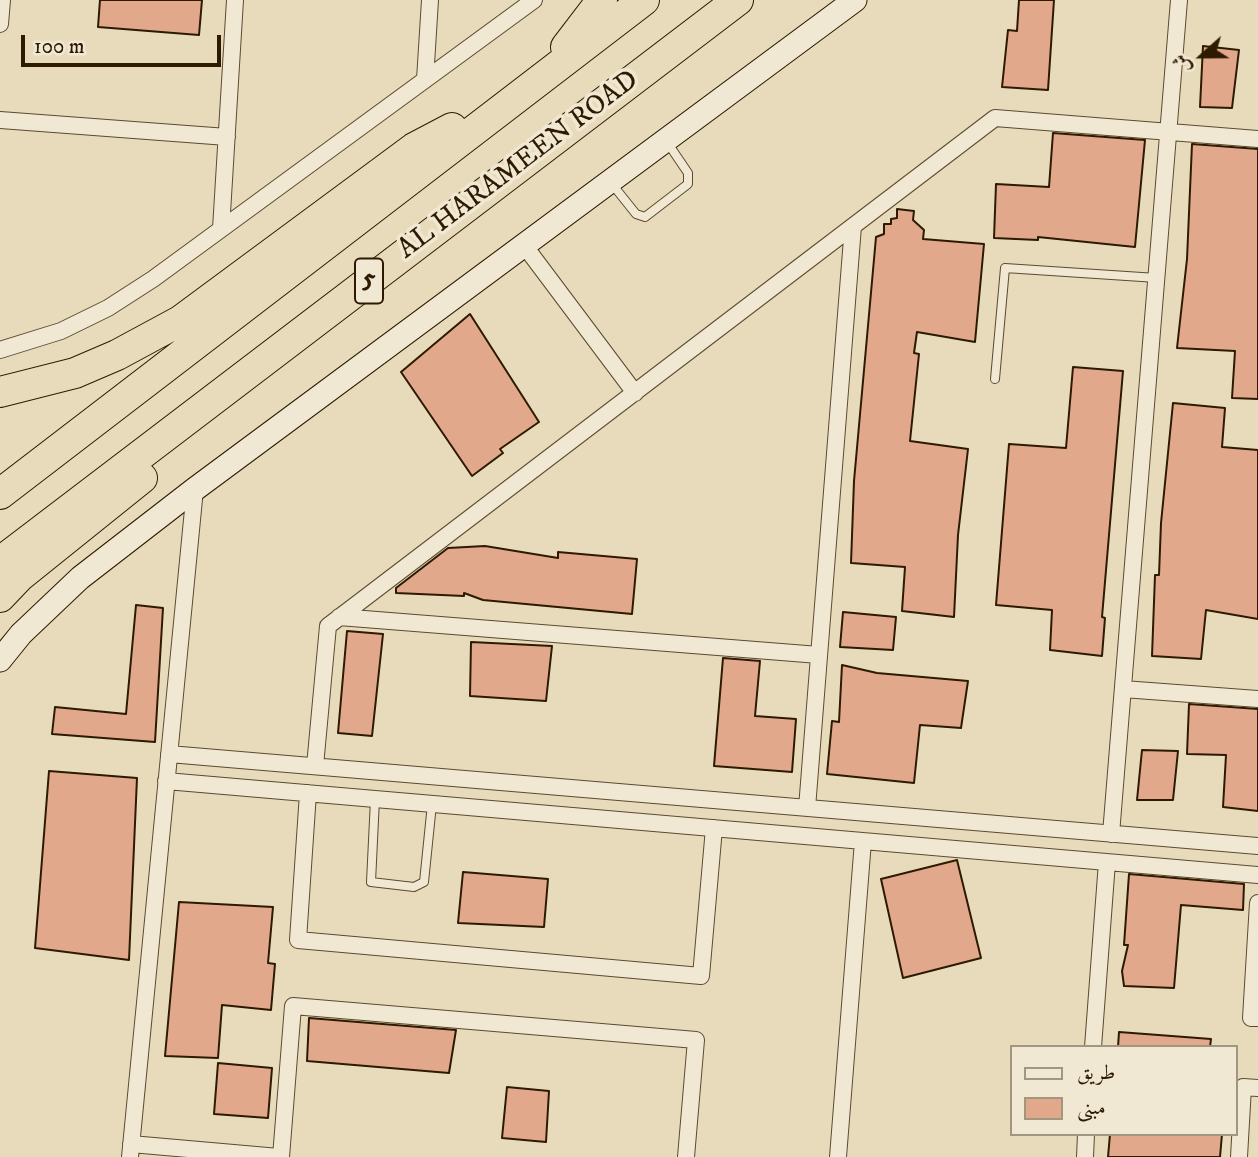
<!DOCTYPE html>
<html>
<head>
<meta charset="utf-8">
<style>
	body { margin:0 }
	#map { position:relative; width:1258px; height:1157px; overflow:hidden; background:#e8dbbb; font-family:"IM FELL DW Pica",Amiri,serif }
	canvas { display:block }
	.legend { position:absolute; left:1010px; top:1045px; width:228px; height:91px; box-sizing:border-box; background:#f0e8d3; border:2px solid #a2967f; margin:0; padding:9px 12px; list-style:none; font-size:21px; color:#2d1a00 }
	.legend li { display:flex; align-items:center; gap:14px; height:35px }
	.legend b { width:35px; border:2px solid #a2967f }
	.north { position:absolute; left:1167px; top:21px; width:70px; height:70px; -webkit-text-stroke:5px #f0e8d3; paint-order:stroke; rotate:249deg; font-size:19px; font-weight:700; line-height:28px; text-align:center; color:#2d1a00 }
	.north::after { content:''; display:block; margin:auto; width:24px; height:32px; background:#2d1a00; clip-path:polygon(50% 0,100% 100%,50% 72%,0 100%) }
	.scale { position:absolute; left:21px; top:35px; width:200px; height:32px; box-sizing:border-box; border:4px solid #2d1a00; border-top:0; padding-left:9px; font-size:21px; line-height:24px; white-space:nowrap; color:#2d1a00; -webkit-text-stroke:5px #f0e8d3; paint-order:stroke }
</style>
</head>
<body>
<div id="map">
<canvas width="1258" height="1157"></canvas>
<ul class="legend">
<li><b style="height:9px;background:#f0e8d3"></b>طريق</li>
<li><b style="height:19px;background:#e1a88b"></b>مبنى</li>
</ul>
<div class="north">ش</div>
<div class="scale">100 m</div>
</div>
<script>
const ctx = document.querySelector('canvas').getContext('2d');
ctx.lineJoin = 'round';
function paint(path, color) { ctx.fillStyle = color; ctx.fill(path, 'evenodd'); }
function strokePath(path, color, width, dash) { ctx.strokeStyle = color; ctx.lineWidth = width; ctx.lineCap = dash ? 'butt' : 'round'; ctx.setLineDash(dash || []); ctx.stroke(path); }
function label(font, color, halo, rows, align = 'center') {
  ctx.font = font + ' "IM FELL DW Pica",serif'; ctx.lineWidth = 7; ctx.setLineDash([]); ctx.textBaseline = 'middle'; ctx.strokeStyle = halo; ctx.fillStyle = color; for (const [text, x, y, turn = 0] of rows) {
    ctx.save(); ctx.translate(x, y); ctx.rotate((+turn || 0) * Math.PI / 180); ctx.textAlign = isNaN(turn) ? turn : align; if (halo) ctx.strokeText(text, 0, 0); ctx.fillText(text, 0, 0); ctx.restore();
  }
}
const building = new Path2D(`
	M100,0H202L199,35L98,27Z
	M1019,0H1054L1048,90L1002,87L1008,30L1017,31Z
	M1203,46L1239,50L1232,108L1200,107Z
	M1053,133L1145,140L1135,247L1038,237V240L994,238L996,184L1049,187Z
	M1192,144L1258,149V399L1232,398L1235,351L1177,348L1187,259Z
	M897,209L914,211L913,220L924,230L923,239L984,244L975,342L917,332L914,353L919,354L910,441L968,449L958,535L954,617L902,611L905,567L851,563L854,481L876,237L884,234V224H891V219L897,218Z
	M470,314L539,422L500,449L503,453L472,476L401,372Z
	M1073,367L1123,371L1102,617L1105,618L1102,656L1050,650L1052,610L996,605L1009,444L1066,448Z
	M1173,403L1225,408L1222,447L1258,450V619L1206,610L1201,659L1152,656L1155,575H1159L1161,523Z
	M485,546L558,558V552L637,559L632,614L483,600L464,593V596L396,593V588L448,548Z
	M136,605L163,608L155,742L52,734L55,707L126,714Z
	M843,612L896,617L893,650L840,647Z
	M347,631L383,634L372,736L338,733Z
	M471,642L552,646L546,701L470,696Z
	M723,658L760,661L755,716L796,719L792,772L714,766Z
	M842,665L877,673L968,681L961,728L920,725L914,783L827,774L832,721L839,722Z
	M1189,704L1258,709V811L1223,807L1226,755L1187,754Z
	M1142,750L1178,751L1173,800H1137Z
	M49,771L137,778L129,960L35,948Z
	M957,860L981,958L903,978L881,879Z
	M463,872L548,879L544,927L458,923Z
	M1129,874L1244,884L1243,910L1181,905L1174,988L1124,986L1122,971L1128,945H1124Z
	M179,902L273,907L268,963L275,964L271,1010L222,1005L218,1058L165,1056Z
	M309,1018L456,1030L449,1073L307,1061Z
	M1119,1032L1211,1039L1210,1047H1118Z
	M218,1063L272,1068L268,1118L214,1114Z
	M507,1087L549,1091L546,1142L502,1138Z
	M1110,1134H1222L1220,1157H1108Z`);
const lane = new Path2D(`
	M612,184L636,214L645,217L688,184V173L667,142
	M995,379L1005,268L1157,278
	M375,799L371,882L414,887L424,882L432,804`);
const street = new Path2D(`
	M0,24L2,0
	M425,80L430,0
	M0,120L227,137
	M221,229L235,0
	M524,245L635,393
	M0,350L61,331L108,308L153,279L534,0
	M339,617L819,655
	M1123,689L1258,699
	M169,754L1258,846
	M315,766L328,626L995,118L1258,139
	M166,781L1258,875
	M308,793L298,940L701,976L714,828
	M807,808L853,226
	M1111,834L1179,0
	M1258,903L1251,1018H1258
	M1093,1047L1107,862
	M131,1144L279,1157
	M130,1157L195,489
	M281,1157L293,1006L696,1040L686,1157
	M838,1157L863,841
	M1085,1157L1086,1134
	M1239,1157L1243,1087L1258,1088`);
const secondary = new Path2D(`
	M0,660L21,634L80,578L195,489L855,0`);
const highway = new Path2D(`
	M566,47L602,0
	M0,392L75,373L117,355L180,321L414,148L452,128
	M0,494L644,0
	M0,562L738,0
	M0,597L20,576L142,478`);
const shields = [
	[369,281,28]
];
const shieldNames = [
	["5",369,281]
];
const streetNames = [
	["AL HARAMEEN ROAD",519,166,-37]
];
paint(building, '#e1a88b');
strokePath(building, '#2d1a00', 2);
strokePath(lane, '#5c4a2f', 10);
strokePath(street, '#5c4a2f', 18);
strokePath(secondary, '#2d1a00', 25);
strokePath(highway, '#2d1a00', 32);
strokePath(lane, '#f0e8d3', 8);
strokePath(street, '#f0e8d3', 16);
strokePath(secondary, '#f0e8d3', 23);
strokePath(highway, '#e8dbbb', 30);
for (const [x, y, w] of shields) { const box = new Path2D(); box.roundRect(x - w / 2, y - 22.5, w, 45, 5); ctx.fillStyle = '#f0e8d3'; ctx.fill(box); strokePath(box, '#2d1a00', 2); }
label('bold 26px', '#2d1a00', null, shieldNames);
label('28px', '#2d1a00', '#f0e8d3', streetNames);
</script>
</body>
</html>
